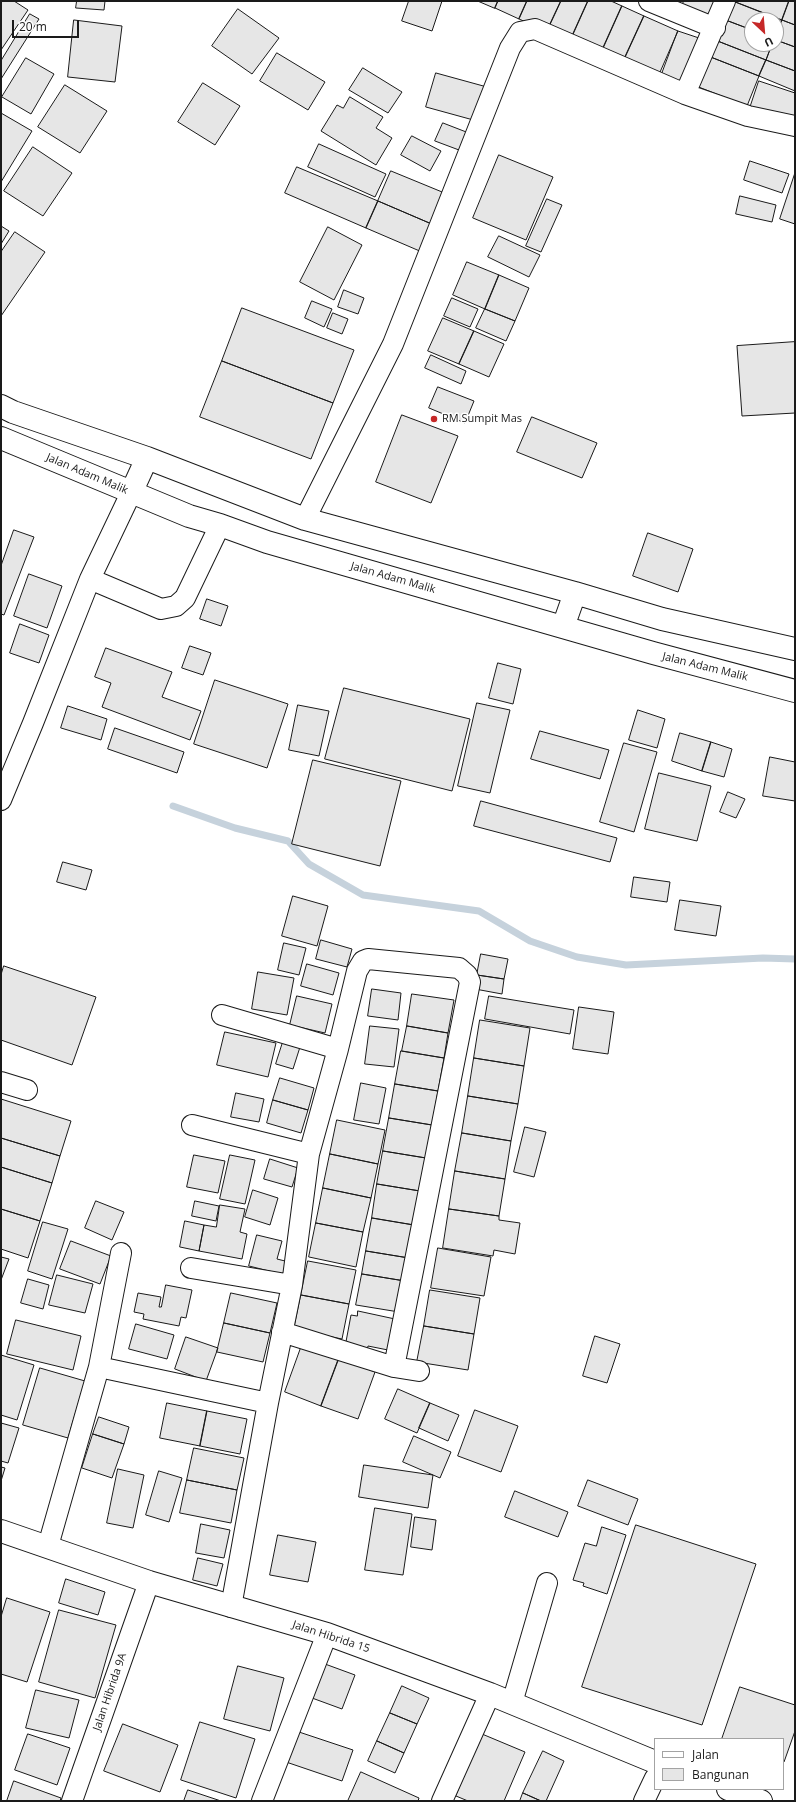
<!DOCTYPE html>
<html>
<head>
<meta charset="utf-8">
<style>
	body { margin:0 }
	#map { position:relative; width:796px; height:1802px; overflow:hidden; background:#fff; font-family:"Open Sans",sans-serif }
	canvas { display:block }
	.frame { position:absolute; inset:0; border:2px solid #1a1a1a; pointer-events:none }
	.legend { position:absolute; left:654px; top:1738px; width:130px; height:52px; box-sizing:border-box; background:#fff; border:1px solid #a3a3a3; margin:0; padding:5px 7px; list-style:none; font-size:12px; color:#1a1a1a }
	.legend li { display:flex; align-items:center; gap:8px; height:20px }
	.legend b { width:20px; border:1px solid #a3a3a3 }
	.north { position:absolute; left:744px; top:12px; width:40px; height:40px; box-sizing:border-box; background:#fff; border:1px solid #a3a3a3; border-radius:50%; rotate:154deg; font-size:11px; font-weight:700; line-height:16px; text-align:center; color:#1a1a1a }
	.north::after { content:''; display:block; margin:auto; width:14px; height:18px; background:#c62828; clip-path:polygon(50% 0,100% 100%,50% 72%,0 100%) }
	.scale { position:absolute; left:12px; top:20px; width:67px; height:18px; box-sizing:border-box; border:2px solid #1a1a1a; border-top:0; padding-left:5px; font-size:12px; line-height:14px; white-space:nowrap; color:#1a1a1a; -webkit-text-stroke:3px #fff; paint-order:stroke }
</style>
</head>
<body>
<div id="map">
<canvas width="796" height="1802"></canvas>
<div class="frame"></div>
<ul class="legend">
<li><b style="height:5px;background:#fff"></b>Jalan</li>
<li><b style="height:11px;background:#e6e6e6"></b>Bangunan</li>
</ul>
<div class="north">U</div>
<div class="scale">20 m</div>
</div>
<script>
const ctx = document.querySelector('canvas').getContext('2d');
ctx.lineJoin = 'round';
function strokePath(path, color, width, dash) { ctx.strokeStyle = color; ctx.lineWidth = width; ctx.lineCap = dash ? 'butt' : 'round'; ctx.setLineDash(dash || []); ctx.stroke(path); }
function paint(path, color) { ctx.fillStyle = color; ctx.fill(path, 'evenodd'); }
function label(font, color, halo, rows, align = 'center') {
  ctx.font = font + ' "Open Sans",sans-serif'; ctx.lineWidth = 3; ctx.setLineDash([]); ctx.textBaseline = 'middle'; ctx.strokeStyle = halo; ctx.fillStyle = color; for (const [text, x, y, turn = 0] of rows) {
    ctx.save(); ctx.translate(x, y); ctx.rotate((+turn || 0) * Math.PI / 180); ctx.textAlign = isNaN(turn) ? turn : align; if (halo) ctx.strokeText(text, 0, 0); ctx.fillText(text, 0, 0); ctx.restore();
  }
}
const stream = new Path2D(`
	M173,806L235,828L288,841L309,864L363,895L479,911L530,941L577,957L626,965L763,958L795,959`);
const building = new Path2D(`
	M1,1H14L28,10L1,50Z
	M77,1H105L104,10L76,8Z
	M409,1H442L432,31L402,21Z
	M478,1H498L495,8Z
	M498,1H527L519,19L495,8Z
	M527,1H561L547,31L519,19Z
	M561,1H588L570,41L547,31Z
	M588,1H611L622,6L600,55L570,41Z
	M684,1H715L707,21L680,11Z
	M733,1L782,20L776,35V20H752V30L723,19Z
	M733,1H789L782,20Z
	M789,1H795V25L782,20Z
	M622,6L644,16L622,64L600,55Z
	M238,9L279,38L252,74L212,46Z
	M30,14L39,19L1,79V61Z
	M644,16L678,31L657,79L622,64Z
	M723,19L752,30V44H772L766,60L715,40Z
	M74,20L122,26L115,82L68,77Z
	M782,20L795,25V47L776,40V35Z
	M678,31L702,39L684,88L660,79Z
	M715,40L766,60L759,76L708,56Z
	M776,40L795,47V71L766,60L772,44H776Z
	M277,53L325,82L308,110L260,81Z
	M708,56L759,76L747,106L696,86Z
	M26,58L54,74L31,114L2,97Z
	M766,60L795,71V91L759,76Z
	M363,68L402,92L388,113L349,90Z
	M436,73L487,87L477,121L426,107Z
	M759,81L795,93V122L750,108Z
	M203,83L240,106L215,145L178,122Z
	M65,85L107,111L80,153L38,127Z
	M350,97L383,117L376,128L392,138L376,165L321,131L337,105L343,108Z
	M1,113L32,131L1,182Z
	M443,123L474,135L467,153L435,141Z
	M412,136L441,151L430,171L401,155Z
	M319,144L386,174L375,197L308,167Z
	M33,147L72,173L43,216L4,191Z
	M499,155L553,177L526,240L473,218Z
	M750,161L789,174L782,193L744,180Z
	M297,167L378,201L366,228L285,193Z
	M391,171L447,194L434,225L378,201Z
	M795,173V224L780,219Z
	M740,196L776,205L772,222L736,214Z
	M547,199L562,205L541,252L526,246Z
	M378,201L434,225L422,252L366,228Z
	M1,226L9,231L1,244Z
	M328,227L362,245L334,300L300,282Z
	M15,232L45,252L1,316V252Z
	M499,236L540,255L529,277L488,257Z
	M467,262L499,275L485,309L453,295Z
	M499,275L529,288L515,321L485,309Z
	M344,290L364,298L358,314L338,307Z
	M452,298L478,309L470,327L444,316Z
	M312,301L332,309L324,327L305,318Z
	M242,308L354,350L333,403L222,361Z
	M485,309L515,321L506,341L476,328Z
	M333,313L348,319L342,334L327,328Z
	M443,318L474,331L459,364L428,351Z
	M474,331L504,344L489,377L459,364Z
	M795,342V413L742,416L737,346Z
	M431,355L466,371L461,384L425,368Z
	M222,361L333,403L311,459L200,417Z
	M438,387L474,401L465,423L429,408Z
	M402,415L458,436L431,503L376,482Z
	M532,417L597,443L582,478L517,452Z
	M14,530L34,537L4,615L1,614V566Z
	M648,533L693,549L678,592L633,576Z
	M29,574L62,586L47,628L14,616Z
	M207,599L228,606L221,626L200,619Z
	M20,624L49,635L39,663L10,653Z
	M190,646L211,653L203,675L182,668Z
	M106,648L172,672L162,697L201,711L190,740L102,707L111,683L95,677Z
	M498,663L521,669L513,704L489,698Z
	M215,680L288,704L267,768L194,744Z
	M344,688L470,719L452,791L325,759Z
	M477,703L510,710L490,793L458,786Z
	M298,705L329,711L319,756L289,750Z
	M68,706L107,719L101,740L61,728Z
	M638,710L665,719L657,748L629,740Z
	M115,728L184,752L177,773L108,749Z
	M540,731L609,750L600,779L531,759Z
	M680,733L711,742L702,771L672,761Z
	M711,742L732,749L724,777L702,771Z
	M624,743L657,752L634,832L600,822Z
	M770,757L795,762V801L763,796Z
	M313,760L401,781L380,866L292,844Z
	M659,773L711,786L697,841L645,829Z
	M728,792L745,799L736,818L720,812Z
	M481,801L617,838L610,862L474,826Z
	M63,862L92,870L86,890L57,882Z
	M634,877L670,882L667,902L631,897Z
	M293,896L328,906L317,946L282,936Z
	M680,900L721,906L716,936L675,930Z
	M321,940L352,949L347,967L316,959Z
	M284,943L306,948L299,975L278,970Z
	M481,954L508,959L504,979L477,975Z
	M307,964L339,973L333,995L301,986Z
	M4,966L96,997L72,1065L1,1040V975Z
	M258,972L294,978L287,1015L252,1009Z
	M477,975L504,979L502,994L475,989Z
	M372,989L401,993L398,1020L368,1016Z
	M412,994L454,1000L448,1033L407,1026Z
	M297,996L332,1004L325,1033L290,1025Z
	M489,996L574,1010L570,1034L485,1019Z
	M579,1007L614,1012L608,1054L573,1049Z
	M480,1020L530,1028L524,1066L474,1058Z
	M370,1026L399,1029L394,1067L365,1064Z
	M407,1026L448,1033L444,1058L402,1051Z
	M225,1032L276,1043L268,1077L217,1065Z
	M283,1042L300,1047L293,1069L276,1064Z
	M401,1051L444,1058L438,1091L395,1084Z
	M474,1058L524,1066L518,1104L468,1096Z
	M280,1078L314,1088L308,1110L273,1100Z
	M361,1083L386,1088L379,1124L354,1120Z
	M395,1084L438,1091L432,1125L389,1118Z
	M236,1093L264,1099L259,1122L231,1117Z
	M468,1096L518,1104L511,1141L462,1133Z
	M1,1099L71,1121L60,1156L1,1138Z
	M273,1100L308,1110L301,1133L267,1123Z
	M389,1118L432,1125L426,1158L383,1151Z
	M337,1120L385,1130L378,1164L330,1154Z
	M525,1127L546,1132L534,1177L514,1172Z
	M462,1133L511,1141L505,1179L455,1171Z
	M1,1138L60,1156L52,1183L1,1167Z
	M383,1151L426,1158L420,1191L377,1184Z
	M330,1154L378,1164L371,1198L323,1188Z
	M194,1155L225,1161L218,1193L187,1187Z
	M230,1155L255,1160L245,1204L220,1199Z
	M270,1159L298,1168L292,1187L264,1179Z
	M1,1167L52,1183L40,1221L1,1209Z
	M455,1171L505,1179L499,1216L449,1209Z
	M377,1184L420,1191L414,1225L372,1218Z
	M323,1188L371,1198L363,1232L316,1223Z
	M253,1190L278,1198L270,1225L245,1217Z
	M96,1201L124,1212L112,1240L85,1228Z
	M195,1201L219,1206L216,1221L192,1216Z
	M220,1205L245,1209L240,1232L247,1234L242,1259L199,1251L204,1225L216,1227Z
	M1,1209L40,1221L28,1258L1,1249Z
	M449,1209L499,1216V1220L520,1223L515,1254L494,1250L493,1256L443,1248Z
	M372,1218L414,1225L409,1258L366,1251Z
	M185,1221L204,1225L199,1251L180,1247Z
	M43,1222L68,1229L52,1279L28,1271Z
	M316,1223L363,1232L356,1267L309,1257Z
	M257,1235L282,1241L277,1259L293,1263L289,1276L249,1266Z
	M71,1241L111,1256L100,1284L60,1269Z
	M438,1248L491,1257L484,1296L431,1288Z
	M366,1251L409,1258L405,1281L362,1274Z
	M1,1257L9,1259L1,1280Z
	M308,1261L356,1270L349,1304L301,1295Z
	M362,1274L405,1281L399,1312L356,1305Z
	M57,1275L93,1284L85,1313L49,1305Z
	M28,1279L49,1285L43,1309L21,1303Z
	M166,1285L192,1290L186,1318L181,1317L179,1326L143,1319L144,1314L134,1312L138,1293L161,1297L159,1307H161Z
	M430,1290L480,1298L474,1334L424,1326Z
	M231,1293L277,1303L270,1333L224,1323Z
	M301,1295L349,1304L342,1339L294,1329Z
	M358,1311L395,1319L388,1350L368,1346L367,1351L345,1347L351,1315L357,1316Z
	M16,1320L81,1336L73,1370L7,1354Z
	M224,1323L270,1333L263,1362L217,1352Z
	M136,1324L174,1335L167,1359L129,1349Z
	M424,1326L474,1334L468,1370L417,1362Z
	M595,1336L620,1344L607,1383L583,1376Z
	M186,1337L218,1348L206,1381L175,1369Z
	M302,1345L339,1358L321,1406L285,1392Z
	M1,1355L34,1365L17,1420L1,1415Z
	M339,1358L375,1372L358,1419L321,1406Z
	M40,1368L85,1381L68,1438L23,1425Z
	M398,1389L430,1403L417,1433L385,1419Z
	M167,1403L207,1411L200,1446L160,1438Z
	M430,1403L459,1415L448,1441L419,1428Z
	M475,1410L518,1426L501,1472L458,1456Z
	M207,1411L247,1419L240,1454L200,1446Z
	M99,1417L129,1427L124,1444L93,1434Z
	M1,1423L19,1428L8,1463L1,1461Z
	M93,1434L124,1444L112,1478L82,1468Z
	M414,1436L451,1452L440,1478L403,1462Z
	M194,1448L244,1458L237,1490L187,1480Z
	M364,1465L433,1475L428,1508L359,1497Z
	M1,1467L5,1468L1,1481Z
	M118,1469L144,1475L133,1528L107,1523Z
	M159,1471L182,1478L169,1522L146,1515Z
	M187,1480L237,1490L231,1523L180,1513Z
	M588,1480L638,1499L628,1525L578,1506Z
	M515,1491L568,1512L558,1537L505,1517Z
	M375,1508L412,1514L403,1575L365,1570Z
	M415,1517L436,1520L432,1550L411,1547Z
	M201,1524L230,1530L224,1558L196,1553Z
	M636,1525L756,1564L702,1725L582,1687Z
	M602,1527L626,1535L607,1594L583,1586L584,1583L573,1580L585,1543L596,1546Z
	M278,1535L316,1542L308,1582L270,1575Z
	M198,1558L223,1564L217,1586L193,1580Z
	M66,1579L105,1592L98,1615L59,1603Z
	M7,1598L50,1612L27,1682L1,1674V1617Z
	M59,1610L116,1625L95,1698L39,1682Z
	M325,1664L355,1675L342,1709L312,1698Z
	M238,1666L284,1678L270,1731L224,1719Z
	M402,1686L429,1698L417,1724L390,1713Z
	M740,1687L795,1705V1731L784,1762H783V1739H722Z
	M36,1690L79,1700L69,1738L26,1728Z
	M390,1713L417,1724L404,1753L377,1741Z
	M200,1722L255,1739L236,1798L181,1780Z
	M123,1724L178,1745L160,1792L104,1771Z
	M296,1731L353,1750L342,1781L286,1762Z
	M28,1734L70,1748L57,1785L15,1770Z
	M482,1734L525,1752L504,1801H468L456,1796Z
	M377,1741L404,1753L395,1773L368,1761Z
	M543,1751L564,1761L546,1801H541L523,1793Z
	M361,1772L419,1798L418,1801H348Z
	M14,1781L61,1798L60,1801H7Z
	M188,1790L221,1801H184Z
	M523,1793L541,1801H520Z`);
const street = new Path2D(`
	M649,1L715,28
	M685,94L725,1
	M131,493L90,579L161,609L176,606L185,598L220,525
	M305,519L393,344L510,48L520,32L535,29L685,94L748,116L795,126
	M1,800L33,723L90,579
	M222,1015L338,1049
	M1,1082L27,1090
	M192,1125L309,1154
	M191,1268L292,1285
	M282,1332L394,1367L419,1371
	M99,1367L268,1403
	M48,1546L99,1367L121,1253
	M231,1607L268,1403L292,1285L309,1154L338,1049L357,971L363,961L368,959L459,968L467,975L470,982L394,1367
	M512,1703L547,1583
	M72,1801L149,1582
	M262,1801L327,1634
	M442,1801L490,1694
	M644,1801L655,1778`);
const secondary = new Path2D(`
	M1,1531L149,1582L327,1634L490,1694L655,1762
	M728,1789L761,1801`);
const primary = new Path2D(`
	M1,406L13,412L147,458L305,519L575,593L662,619L795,649
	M1,438L189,516L220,525L267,542L653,653L795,691
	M131,493L147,458
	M563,627L575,593`);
const markers = [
	[434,419,4,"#c62828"]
];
const poiNames = [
	["RM Sumpit Mas",442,419]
];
const streetNames = [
	["Jalan Adam Malik",87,474,23],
	["Jalan Adam Malik",393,578,16],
	["Jalan Adam Malik",705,667,14],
	["Jalan Hibrida 15",331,1637,18],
	["Jalan Hibrida 9A",110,1692,-71]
];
strokePath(stream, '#c6d2dc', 7);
paint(building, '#e6e6e6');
strokePath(building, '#1a1a1a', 1);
strokePath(street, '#1a1a1a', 22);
strokePath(secondary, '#1a1a1a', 24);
strokePath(primary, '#1a1a1a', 24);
strokePath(street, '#fff', 20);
strokePath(secondary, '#fff', 22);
strokePath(primary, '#fff', 22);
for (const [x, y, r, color] of markers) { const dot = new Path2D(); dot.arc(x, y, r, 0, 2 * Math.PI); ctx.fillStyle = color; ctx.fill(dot); strokePath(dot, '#fff', 1.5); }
label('11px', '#1a1a1a', '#fff', poiNames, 'left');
label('11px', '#1a1a1a', '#fff', streetNames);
</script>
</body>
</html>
